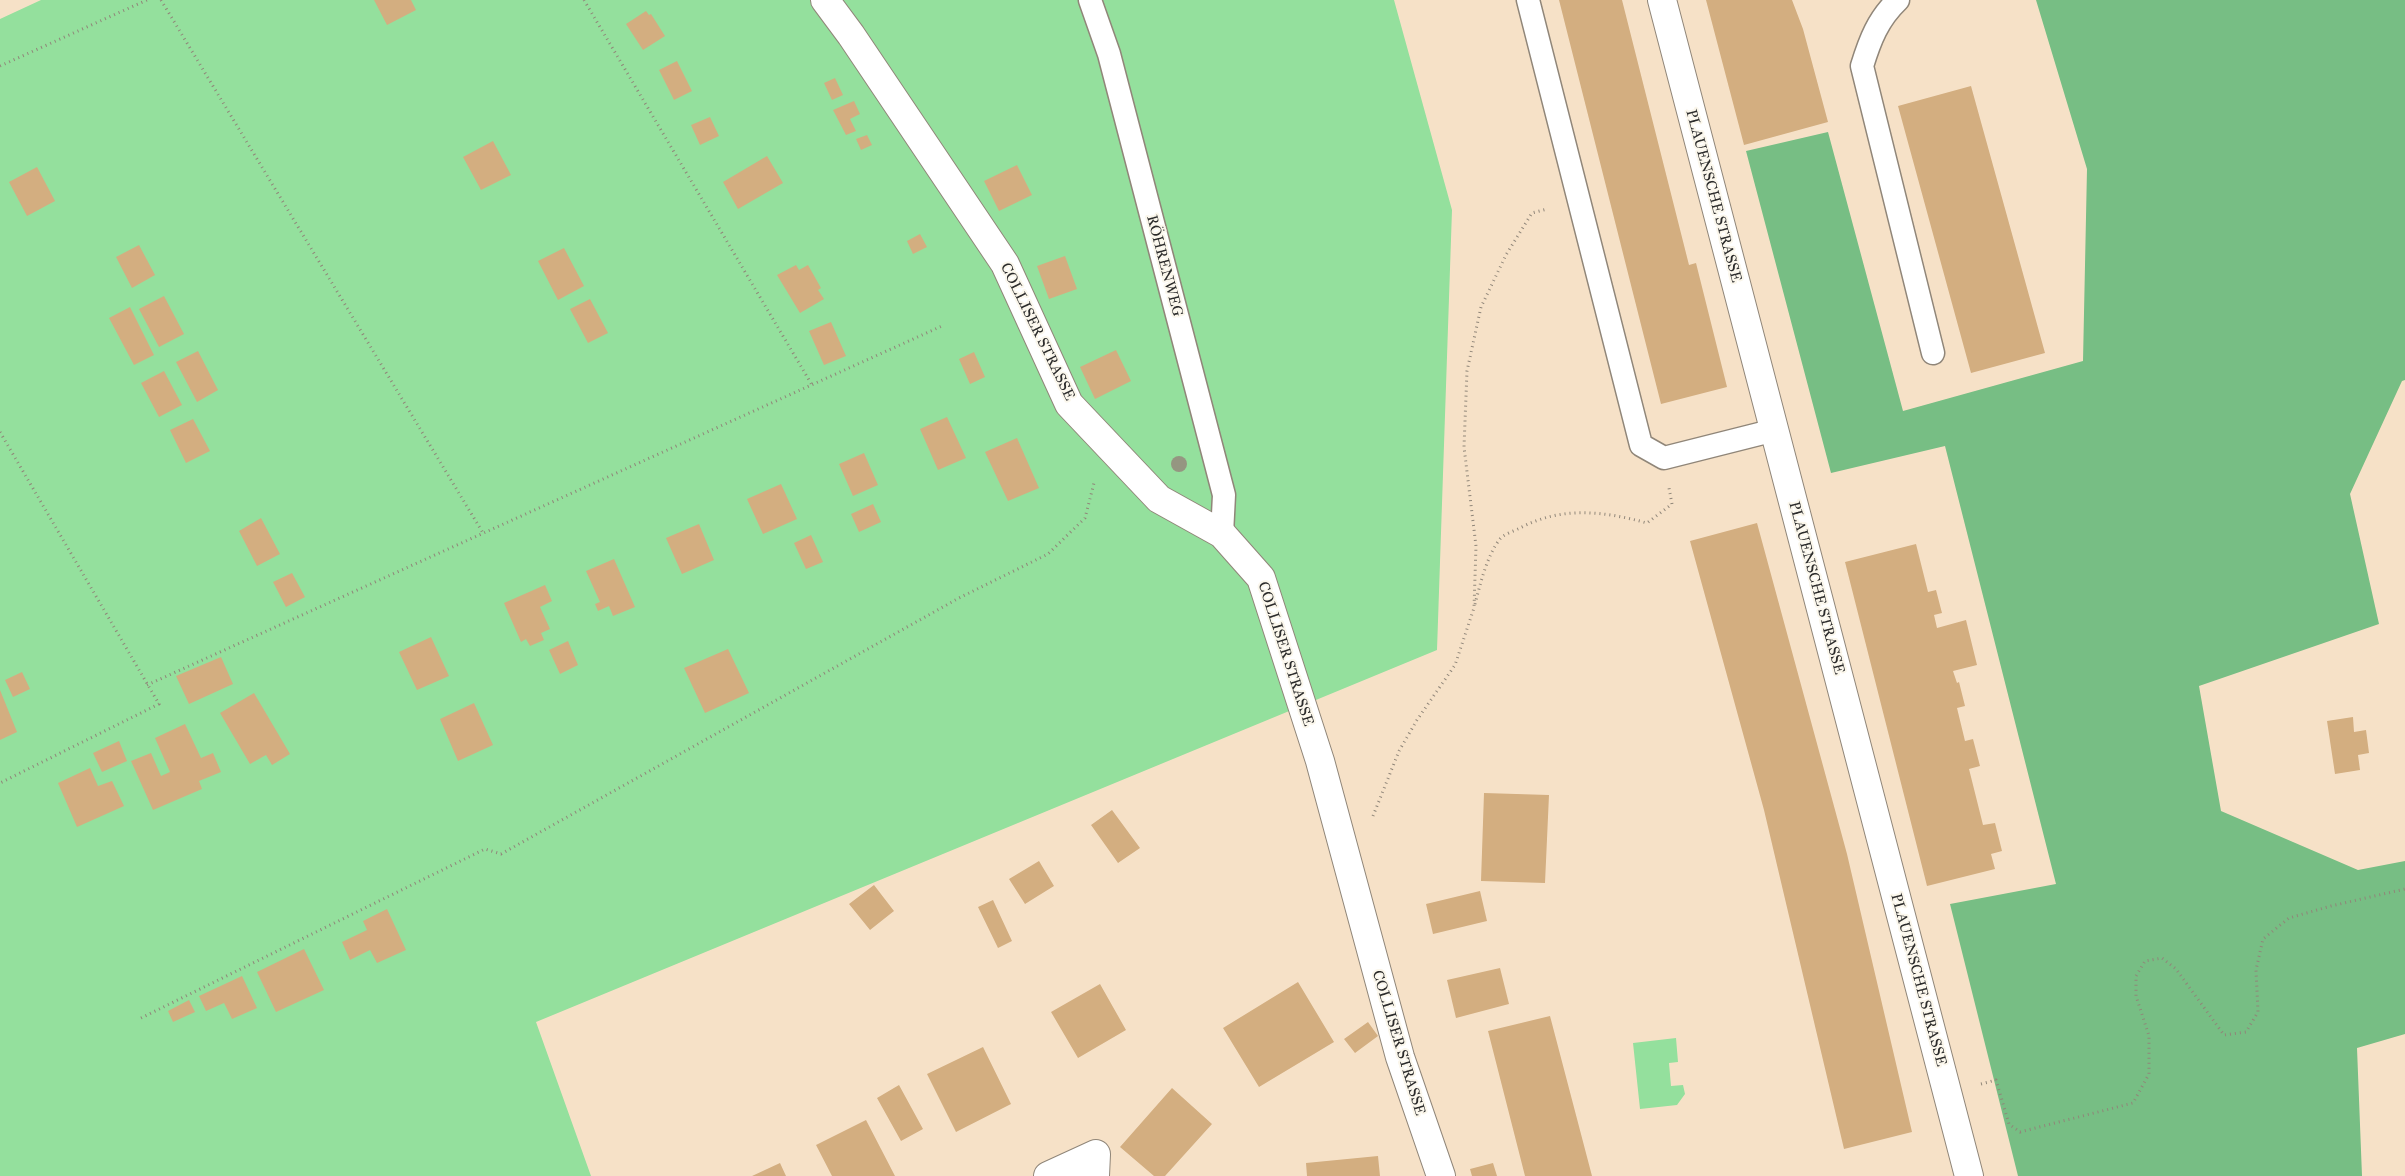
<!DOCTYPE html>
<html>
<head>
<meta charset="utf-8">
<style>
	body { margin:0 }
	canvas { display:block; background:#f6e1c7 }
</style>
</head>
<body>
<canvas width="2405" height="1176"></canvas>
<script>
const ctx = document.querySelector('canvas').getContext('2d');
ctx.lineJoin = 'round';
function paint(path, color) { ctx.fillStyle = color; ctx.fill(path, 'evenodd'); }
function strokePath(path, color, width, dash) { ctx.strokeStyle = color; ctx.lineWidth = width; ctx.lineCap = dash ? 'butt' : 'round'; ctx.setLineDash(dash || []); ctx.stroke(path); }
function label(font, color, halo, rows, align = 'center') {
  ctx.font = font + ' "IM FELL Great Primer",serif'; ctx.lineWidth = 4; ctx.setLineDash([]); ctx.textBaseline = 'middle'; ctx.strokeStyle = halo; ctx.fillStyle = color; for (const [text, x, y, turn = 0] of rows) {
    ctx.save(); ctx.translate(x, y); ctx.rotate((+turn || 0) * Math.PI / 180); ctx.textAlign = isNaN(turn) ? turn : align; if (halo) ctx.strokeText(text, 0, 0); ctx.fillText(text, 0, 0); ctx.restore();
  }
}
const green = new Path2D(`
	M41,0H1394L1452,210L1437,650L536,1022L591,1176H0V19Z
	M1676,1038L1678,1062L1669,1063L1671,1086L1683,1085L1685,1094L1677,1105L1640,1109L1633,1043Z`);
const forest = new Path2D(`
	M2036,0H2405V380L2402,381L2350,494L2379,624L2199,686L2221,811L2358,870L2405,861V1034L2357,1048L2362,1176H2018L1950,904L2056,884L1945,446L1831,473L1746,151L1828,132L1903,411L2083,361L2087,169Z`);
const building = new Path2D(`
	M374,0H411L416,10L387,25Z
	M1559,0H1622L1689,265L1696,263L1727,387L1661,404Z
	M1706,0H1792L1803,29L1828,122L1744,145Z
	M646,11L649,15L651,14L665,36L643,50L626,24Z
	M677,61L692,91L674,100L659,70Z
	M835,78L843,95L832,100L824,83Z
	M1971,86L2045,353L1971,373L1898,106Z
	M854,101L860,114L850,119L856,131L846,135L833,110Z
	M710,117L719,136L700,145L691,125Z
	M867,135L872,145L861,150L856,139Z
	M493,141L511,175L481,190L463,157Z
	M767,156L783,183L738,209L723,182Z
	M1017,165L1032,195L999,211L984,181Z
	M37,167L55,201L27,216L9,182Z
	M920,234L927,247L913,254L907,241Z
	M139,245L155,275L132,288L116,257Z
	M564,248L584,286L558,300L538,261Z
	M1065,256L1077,289L1049,299L1037,266Z
	M796,265L799,270L808,265L821,288L818,290L824,299L800,313L777,275Z
	M164,296L184,334L159,347L139,309Z
	M590,299L608,333L588,343L570,309Z
	M130,307L154,355L134,365L109,318Z
	M831,322L846,356L824,365L809,331Z
	M1116,350L1131,381L1095,399L1080,367Z
	M198,351L218,390L197,402L176,362Z
	M974,352L985,377L970,384L959,359Z
	M164,371L182,405L159,417L141,383Z
	M947,417L966,458L938,470L920,429Z
	M193,419L210,451L186,463L170,430Z
	M1017,438L1039,488L1008,501L985,452Z
	M864,453L878,485L853,496L839,464Z
	M781,484L797,519L763,534L747,499Z
	M873,504L881,522L859,532L851,514Z
	M261,518L280,554L257,566L239,531Z
	M1757,523L1847,854L1912,1132L1844,1149L1764,810L1690,541Z
	M699,524L714,560L682,574L666,538Z
	M811,535L823,562L806,569L794,543Z
	M1916,544L1928,592L1936,590L1942,613L1934,615L1937,628L1966,620L1977,665L1953,671L1957,683L1959,682L1965,706L1957,708L1965,741L1973,739L1980,766L1969,769L1983,825L1995,823L2002,851L1991,854L1995,869L1927,886L1845,562Z
	M614,559L635,607L613,616L609,606L598,611L595,604L600,602L586,571Z
	M292,573L305,597L286,607L273,582Z
	M545,585L552,601L540,607L550,629L541,633L544,640L530,646L526,639L521,642L504,603Z
	M431,637L449,676L417,690L399,652Z
	M568,641L578,665L560,674L549,650Z
	M728,649L749,693L705,713L684,668Z
	M221,657L233,684L189,704L176,676Z
	M22,672L30,689L13,697L5,680Z
	M0,690L17,732L0,740Z
	M254,693L290,754L272,765L266,755L250,764L220,713Z
	M474,703L493,745L458,761L440,719Z
	M2353,717L2354,732L2366,730L2369,753L2358,755L2360,770L2335,774L2327,721Z
	M185,724L201,758L213,753L221,772L199,781L202,789L153,810L131,761L151,753L161,776L170,772L155,738Z
	M119,741L127,761L102,772L93,753Z
	M90,768L98,786L112,781L124,806L77,827L58,783Z
	M1484,793L1549,795L1545,883L1481,881Z
	M1112,810L1140,848L1118,863L1091,825Z
	M1039,861L1054,886L1025,904L1009,879Z
	M874,885L894,911L870,930L849,904Z
	M1480,891L1487,921L1433,934L1426,904Z
	M993,900L1012,941L998,948L978,907Z
	M387,909L406,950L377,963L370,950L350,960L342,942L367,930L363,921Z
	M304,949L324,990L276,1012L257,972Z
	M1500,968L1509,1004L1456,1018L1447,980Z
	M242,976L257,1008L232,1019L224,1003L206,1011L199,996Z
	M1298,982L1334,1042L1259,1087L1223,1028Z
	M1100,984L1126,1030L1078,1058L1051,1012Z
	M189,1000L195,1012L173,1022L168,1011Z
	M1550,1016L1592,1176H1525L1488,1031Z
	M1368,1022L1378,1036L1355,1053L1344,1039Z
	M983,1047L1011,1104L956,1132L927,1074Z
	M899,1085L923,1129L901,1141L877,1098Z
	M1172,1088L1212,1124L1165,1176H1154L1120,1147Z
	M866,1120L895,1176H832L816,1145Z
	M1378,1156L1380,1176H1307L1306,1163Z
	M780,1163L786,1176H752Z
	M1493,1163L1497,1176H1472L1470,1169Z`);
const path = new Path2D(`
	M161,0L483,533
	M584,0L812,385
	M0,66L147,0
	M0,432L159,704L0,783
	M1475,604C1480,585 1487,555 1500,539C1504,534 1514,531 1520,528C1562,506 1603,511 1647,523L1672,504L1669,488
	M147,685L942,326
	M1373,816L1399,751L1417,720L1455,665L1474,608L1476,546L1464,447L1467,371L1481,307L1506,255L1532,213L1547,209
	M141,1018L485,849L501,854L959,598L1048,554L1085,518L1094,483
	M1981,1084L1996,1080L2009,1124L2020,1132L2133,1103L2149,1074V1036L2136,996V976L2145,961L2162,958L2176,969L2224,1035L2246,1032L2258,1012L2256,970L2263,939L2289,918L2331,906L2405,889`);
const service = new Path2D(`
	M1090,0L1109,54L1224,495L1222,534
	M1528,0L1641,445L1664,458L1775,430
	M1898,0C1878,19 1870,40 1862,66L1933,353`);
const minor = new Path2D(`
	M825,0L851,35L1005,264L1069,404L1159,499L1222,534L1261,578L1320,761L1400,1057L1441,1176
	M1662,0L1969,1176
	M1048,1176L1096,1154L1095,1176`);
const trees = [
	[1179,464]
];
const streetNames = [
	["PLAUENSCHE STRASSE",1713,196,75],
	["RÖHRENWEG",1164,266,75],
	["COLLISER STRASSE",1037,332,64],
	["PLAUENSCHE STRASSE",1816,588,75],
	["COLLISER STRASSE",1285,654,72],
	["PLAUENSCHE STRASSE",1918,980,75],
	["COLLISER STRASSE",1398,1043,73]
];
paint(green, '#94e09d');
paint(forest, '#77be84');
paint(building, '#d3ae80');
strokePath(service, '#908679', 25);
strokePath(minor, '#908679', 30);
strokePath(path, '#908679', 3, [1, 4]);
strokePath(service, '#fff', 22);
strokePath(minor, '#fff', 28);
ctx.fillStyle = '#959681';
for (const [x, y] of trees) { ctx.beginPath(); ctx.arc(x, y, 8, 0, 2 * Math.PI); ctx.fill(); }
label('15px', '#2b2b2b', '#fbf7ec', streetNames);
</script>
</body>
</html>
